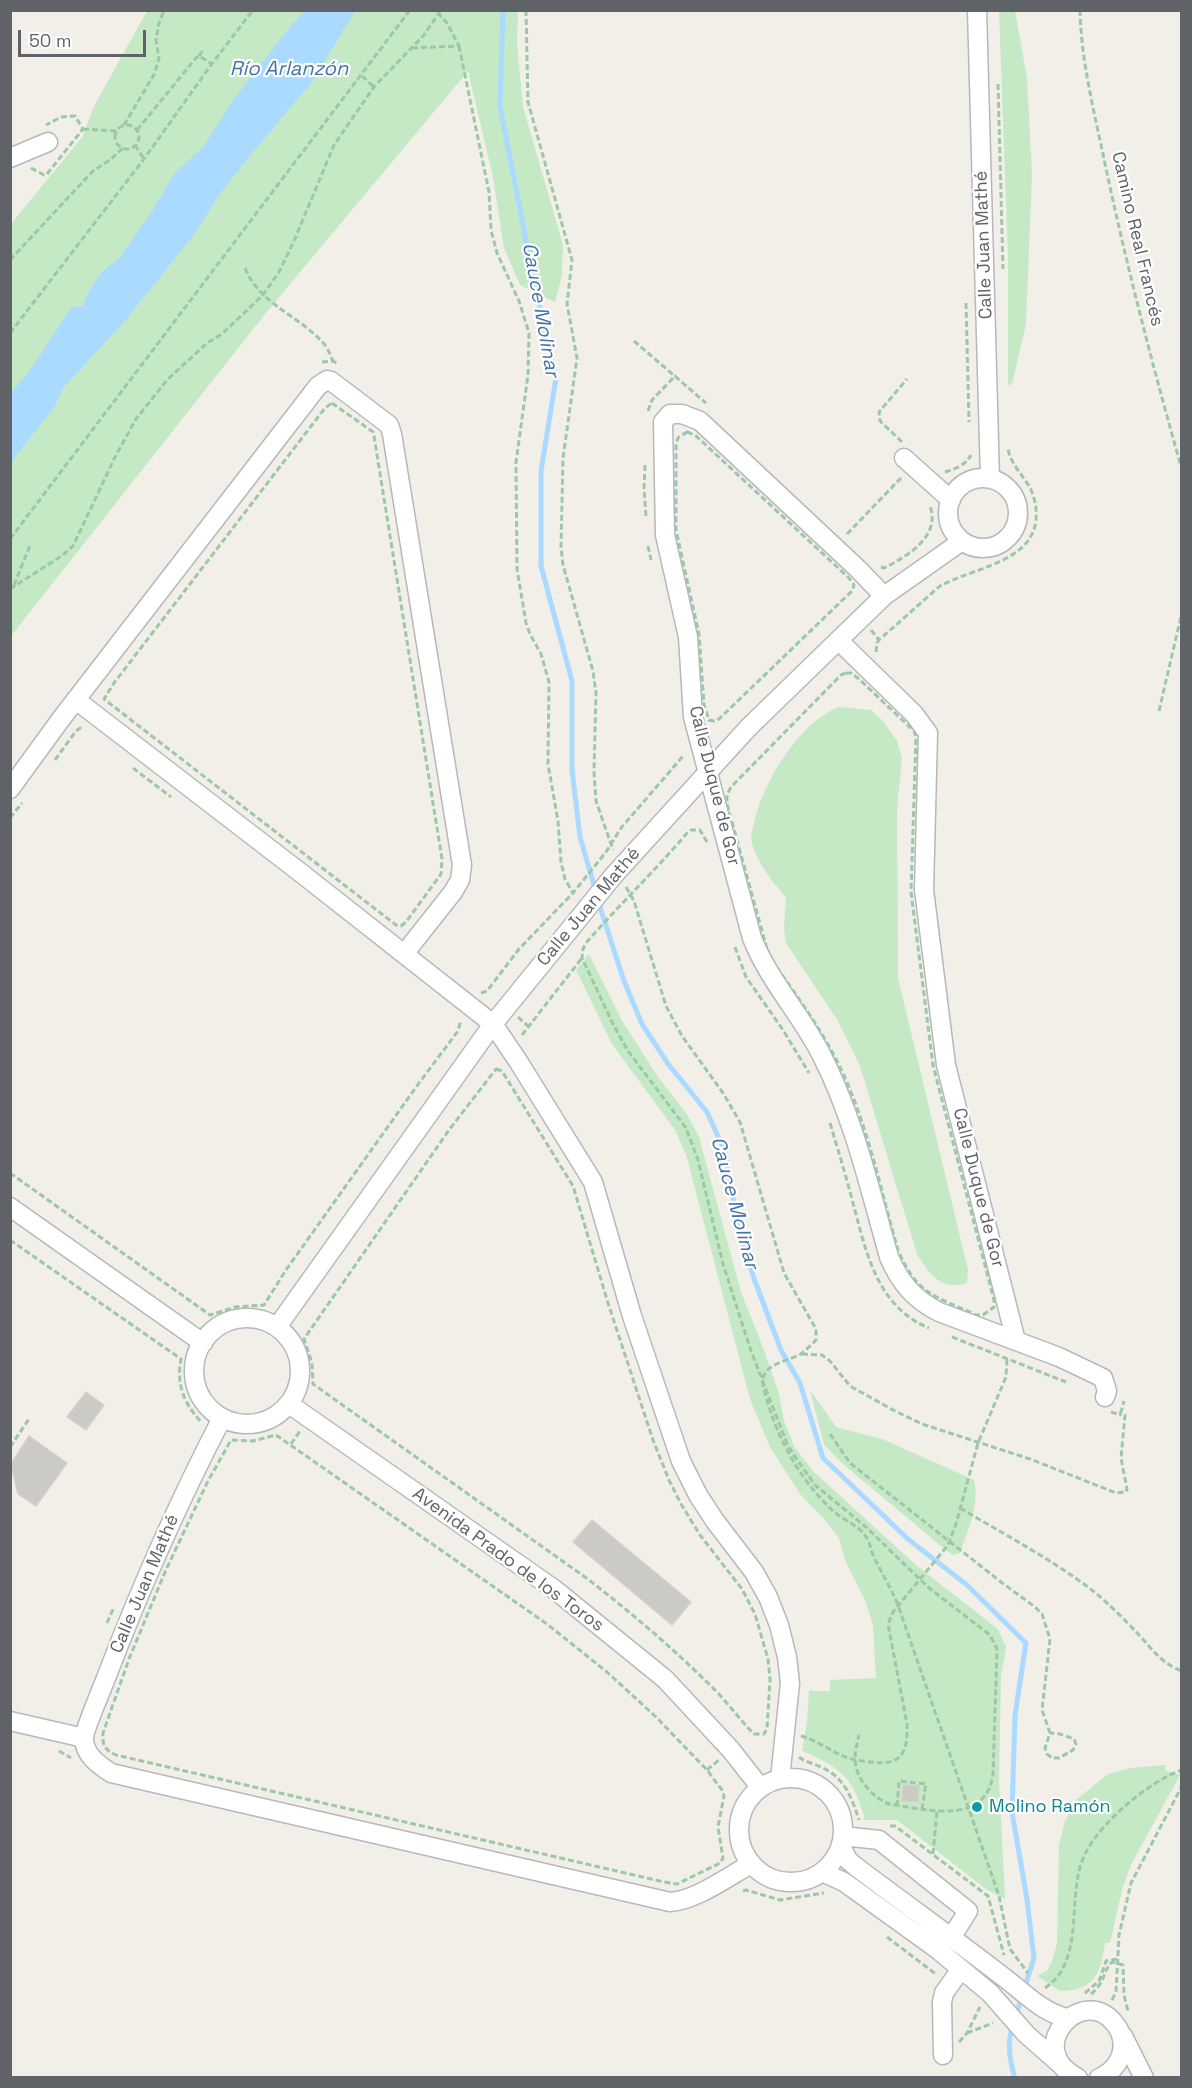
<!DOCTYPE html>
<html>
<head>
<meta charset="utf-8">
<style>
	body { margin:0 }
	#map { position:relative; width:1192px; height:2088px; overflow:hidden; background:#f1efe8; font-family:"Space Grotesk",sans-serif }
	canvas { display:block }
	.frame { position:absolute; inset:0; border:12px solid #5f6368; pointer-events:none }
	.scale { position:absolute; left:18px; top:30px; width:128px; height:27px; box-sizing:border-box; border:3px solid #5f6368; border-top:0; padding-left:8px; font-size:18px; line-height:21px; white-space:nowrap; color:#5f6368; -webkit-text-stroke:4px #fff; paint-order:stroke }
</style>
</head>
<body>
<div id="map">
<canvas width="1192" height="2088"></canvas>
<div class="frame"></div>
<div class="scale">50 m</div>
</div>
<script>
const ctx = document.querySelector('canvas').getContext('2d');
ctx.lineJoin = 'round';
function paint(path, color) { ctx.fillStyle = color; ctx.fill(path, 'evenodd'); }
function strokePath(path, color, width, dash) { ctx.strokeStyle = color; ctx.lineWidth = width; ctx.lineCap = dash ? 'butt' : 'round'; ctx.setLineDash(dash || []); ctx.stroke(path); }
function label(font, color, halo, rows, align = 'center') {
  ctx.font = font + ' "Space Grotesk",sans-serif'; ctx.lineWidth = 4.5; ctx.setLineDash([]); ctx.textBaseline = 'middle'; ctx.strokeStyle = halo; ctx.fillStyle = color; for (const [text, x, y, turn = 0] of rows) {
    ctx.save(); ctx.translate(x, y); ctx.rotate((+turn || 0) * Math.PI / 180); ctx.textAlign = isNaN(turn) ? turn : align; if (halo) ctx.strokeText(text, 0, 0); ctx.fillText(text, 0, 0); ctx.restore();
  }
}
const green = new Path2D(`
	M147,11H518L517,43L523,107L563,245L562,275L555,302L520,285L504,248L493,177L468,71L265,314L11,636V224L83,136L94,106Z
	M999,11H1015L1027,78L1032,174L1026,324L1012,384L1008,385V256Z
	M839,707L871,710L883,721L897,741L902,758L897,809L898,978L968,1270L967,1283C941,1291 930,1275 917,1254L860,1066L838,1021L786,943L784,928L786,898C774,883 753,858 751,838C751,834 753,828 754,824C762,784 799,722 839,707Z
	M589,954L621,1019L658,1077L686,1113L699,1137L741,1292L764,1350L779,1394L784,1421L795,1448L814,1472L917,1566L998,1629L1006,1647L1001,1677L999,1780L1005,1899L986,1889L897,1820H865C853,1777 842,1768 802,1751L807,1722L809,1691H830V1680L876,1678L873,1625L865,1600L846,1563L839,1538L825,1520L800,1494L770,1447L750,1399L686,1154L675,1130L612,1044L576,970Z
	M810,1390L836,1427L882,1439L974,1480C980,1504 968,1530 960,1553L953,1555L947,1551L843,1464L824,1445Z
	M1166,1765L1165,1770L1180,1775L1132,1863L1123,1886L1110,1943H1105C1100,1975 1095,1990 1060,1991L1037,1976L1047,1971L1052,1961L1057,1944L1059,1845L1065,1821L1076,1800L1108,1774L1130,1768Z`);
const water = new Path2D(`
	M305,11H355L312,82L253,152L222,191L192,237L124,322L63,388L55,406L11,462V392L28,373L71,308L83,306L87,294L101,273L120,257L150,214L174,174L204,146L233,100L290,27Z`);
const stream = new Path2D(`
	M503,10L500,106L533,277L556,378L541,471V566L572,681V770L580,837L596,892
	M598,901L624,981L642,1024L669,1065L707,1112L725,1152L737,1221L753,1276L781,1350L800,1383L823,1458L909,1540L967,1585L1026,1643L1015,1715L1012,1812L1027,1899L1034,1958L1016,2015
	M1013,2024C1007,2043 1009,2058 1015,2078`);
const building = new Path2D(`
	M86,1392L104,1405L86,1430L67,1417Z
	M29,1436L67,1463L36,1506L18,1494L11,1464Z
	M592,1520L691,1602L672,1625L573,1542Z
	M903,1785L919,1786L918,1802L902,1801Z`);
const path = new Path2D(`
	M526,10L528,102L572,260L567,304L577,358L563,458L561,547L563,565L593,671L596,693L594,772L596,801L613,850
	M1080,10C1081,60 1094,111 1104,159C1126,264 1153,367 1182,470
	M459,46L489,192L491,230L497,253L519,301L529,333L528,375L516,462L517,569L526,623L530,634L541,654L549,682L548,764L558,821L561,862L565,879L573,893
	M412,48L459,46L447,23L439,14
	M199,56L203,50
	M362,76L374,87
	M998,84L1003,269
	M124,125L155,73L159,58L156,40L159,23L164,10
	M115 137a12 12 0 1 1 24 0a12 12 0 1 1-24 0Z
	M83,129L117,131
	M137,130L196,58L199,56L212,64
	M135,145L144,159
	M31,168L44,175L47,174L83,129L75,116L61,117L46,125
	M10,260L92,172L111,159L123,148
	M245,268C259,304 300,316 324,344C328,348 330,355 333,361
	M966,303L969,422
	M10,333L144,159L211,65L253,10
	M634,341L706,403
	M322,362L333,361L338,364
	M332,403L373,432L374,436L442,859L441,874L406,922L401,926L396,925L104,699L114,683L325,408Z
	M648,411L652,400L676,375
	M687,432L695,435L849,578L854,585L852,591L719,719L714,721L709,720L704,705L699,634L676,530V442L679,437Z
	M902,442L880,421L879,412L907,379
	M645,465L644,489L646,516
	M945,472C955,469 966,465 971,455
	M847,534L900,479H903
	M10,539L410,10
	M648,546L651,560
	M881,567L884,568C908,556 941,536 930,506
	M14,585L31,543
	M10,589L63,555L73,546L115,457L136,419L167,380L207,343L222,334L263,295L279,272L294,241L334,145L374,87L424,35L441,10
	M871,630L879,640
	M876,652L877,643L879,640L940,586C978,565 1050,561 1034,498C1029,479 1012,469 1008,449
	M846,673H851L859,679L914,731L916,737L911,892L933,1065L994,1300V1307L983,1315H976C935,1295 918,1297 898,1250C880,1188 867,1120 837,1061C819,1026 795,993 772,961L767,949L727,804V795L731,787L841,675Z
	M1159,711L1182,612
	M55,760L76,731L80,728H83
	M133,768L171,797
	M10,818L22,803
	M707,842L700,830H691L687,833C654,872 619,905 586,943L583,949L582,958L614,1026L628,1051L686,1128L698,1160L723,1264L751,1351L788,1446L798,1461L815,1485L866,1527L929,1588L990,1635L997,1649L993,1775C985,1827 925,1809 889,1804C872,1797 855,1778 855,1759C855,1751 857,1743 859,1735
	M626,887L634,901L666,1006L682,1036L723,1093L740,1122L784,1273L816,1329V1340C811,1345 806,1350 801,1354C787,1362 766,1362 762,1381C773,1430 795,1474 831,1509C841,1519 856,1524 864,1534C870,1541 870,1548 873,1555C881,1572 891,1588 898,1605L999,1896L1010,1949L1028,1973
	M735,947L746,977L783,1030L809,1073
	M481,993L487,991L519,949L573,893L606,852L621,828L684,755
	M518,1017L528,1026
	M522,1035L582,958
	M496,1069L502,1071L573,1186L608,1303L653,1440L669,1480L681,1504L700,1535L742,1589L755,1614L768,1659L770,1680L767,1729L764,1734H754C741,1721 730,1706 717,1692C676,1651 632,1613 585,1577L313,1384L312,1363L304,1339L449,1130Z
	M830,1123C838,1150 846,1176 853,1203C866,1252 877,1307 929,1328
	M10,1173L210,1315L235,1307L264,1305L286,1270L419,1083L458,1031L461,1020
	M10,1240L181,1359C176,1385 184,1403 201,1422
	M952,1337L1066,1382
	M802,1354L822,1355L830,1361L850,1386L895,1411L922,1424L1030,1459L1116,1493L1126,1492L1127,1489L1121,1458L1125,1415L1121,1412L1124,1401
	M1111,1412L1120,1415L1121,1412
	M830,1434L850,1463L1001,1582L1035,1607L1042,1614L1050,1639L1042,1710L1050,1733L1045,1748L1047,1754L1052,1758H1059L1073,1750L1076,1744L1074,1739L1060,1734L1050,1733
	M276,1435L547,1624L607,1672L656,1717L707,1770L722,1790L724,1796L718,1827L723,1858L720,1863L677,1884L664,1882L116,1755C105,1750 102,1745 103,1733L129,1659L165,1572L208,1481L231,1440L253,1441Z
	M291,1444L300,1431
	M10,1447L29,1419
	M960,1508C1007,1536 1055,1561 1097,1594C1112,1607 1127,1622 1140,1636C1153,1650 1162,1664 1182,1671
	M107,1623L114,1607
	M801,1736C816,1740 829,1750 843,1756C851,1760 862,1761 871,1762C902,1766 908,1753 907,1724L888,1624L893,1612L948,1545L956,1524L978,1443L1006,1377L1007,1359
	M59,1751L71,1758
	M799,1757C807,1763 817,1764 825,1769C846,1780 852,1799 859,1820
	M707,1770L719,1760
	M897,1806L899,1781L926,1784L922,1809
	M890,1826H895L988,1896L1004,1955
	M933,1854L937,1811
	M743,1891L746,1890L780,1900L824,1893
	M887,1937L937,1975
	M1045,1988C1087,1960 1065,1895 1085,1854C1101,1822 1148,1782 1182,1770
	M1085,1993L1099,1981L1106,1961L1117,1959
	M1091,1994C1106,1982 1102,1972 1112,1962L1123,1965L1124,1995L1128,2011
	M1112,2000L1116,1992L1119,1935L1131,1883L1182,1786
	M967,2033L993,2023
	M959,2042L967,2033L980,2007`);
const minor = new Path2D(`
	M977,10L990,479
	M10,158L48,142
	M904,458L951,500
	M948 513a35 35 0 1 1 70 0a35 35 0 1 1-70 0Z
	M884,596L858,569L700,421L682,414H670L663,422L665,535L688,637L693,717L752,938C770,983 801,1014 822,1056C854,1119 870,1190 889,1257C900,1283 914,1299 939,1312L1059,1357L1103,1378L1107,1391L1105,1397
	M839,641L914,714L928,733L924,890L946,1065L1016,1341
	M76,700L301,873L493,1024L518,1061L593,1182L632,1316L681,1461L698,1495L715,1521L754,1572L768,1597L779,1625L787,1657L790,1683L780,1779
	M10,789L61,719L318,386L327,380L331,381L389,425L392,434L462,865L460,880L453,892L404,954
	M10,1207L203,1343
	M194 1371a53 53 0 1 1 106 0a53 53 0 1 1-106 0Z
	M277,1327L493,1024L614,875L749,727L884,596L962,541
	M289,1404L554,1589L665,1679L731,1750L760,1787
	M222,1418C178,1503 140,1589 106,1678C102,1689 84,1730 84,1738C84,1755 99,1765 111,1773L670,1902C695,1901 729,1876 751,1864
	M10,1721L84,1738
	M739 1830a52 52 0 1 1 104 0a52 52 0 1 1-104 0Z
	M843,1836L879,1840L968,1911L951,1938
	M841,1846L848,1860L855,1866C905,1904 956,1940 1006,1979C1026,1994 1042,2012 1067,2018
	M822,1872L844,1882L937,1949L990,1993L1026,2034L1060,2064
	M1123,2036L1144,2078
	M943,2055L942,2002L944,1993L961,1969
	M1078,2078C1021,2049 1083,1982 1115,2024C1121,2031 1124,2042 1122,2051C1120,2063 1110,2074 1099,2078`);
const markers = [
	[977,1807,6,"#0f9aa8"]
];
const streetNames = [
	["Camino Real Francés",1137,239,77],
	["Calle Juan Mathé",984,245,-92],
	["Calle Duque de Gor",714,786,76],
	["Calle Juan Mathé",589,907,-50],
	["Calle Duque de Gor",978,1188,76],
	["Avenida Prado de los Toros",508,1560,36],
	["Calle Juan Mathé",145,1584,-67]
];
const cultureNames = [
	["Molino Ramón",989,1807]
];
const waterNames = [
	["Río Arlanzón",289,70],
	["Cauce Molinar",540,310,80],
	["Cauce Molinar",734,1203,75]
];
paint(green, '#c5e8c5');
paint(water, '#aadaff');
strokePath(stream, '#aadaff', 5);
paint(building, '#cccac5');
strokePath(building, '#d6d1c6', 1.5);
strokePath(minor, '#b5b8bc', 21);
strokePath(path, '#9cc7a9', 3, [6, 3]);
strokePath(minor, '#fff', 18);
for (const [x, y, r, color] of markers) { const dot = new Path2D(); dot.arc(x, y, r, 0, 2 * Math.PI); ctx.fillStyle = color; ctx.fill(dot); strokePath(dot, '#fff', 2); }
label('18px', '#5f6368', '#fff', streetNames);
label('18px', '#0d838f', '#fff', cultureNames, 'left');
label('italic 20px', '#4174aa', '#fff', waterNames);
</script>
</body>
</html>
